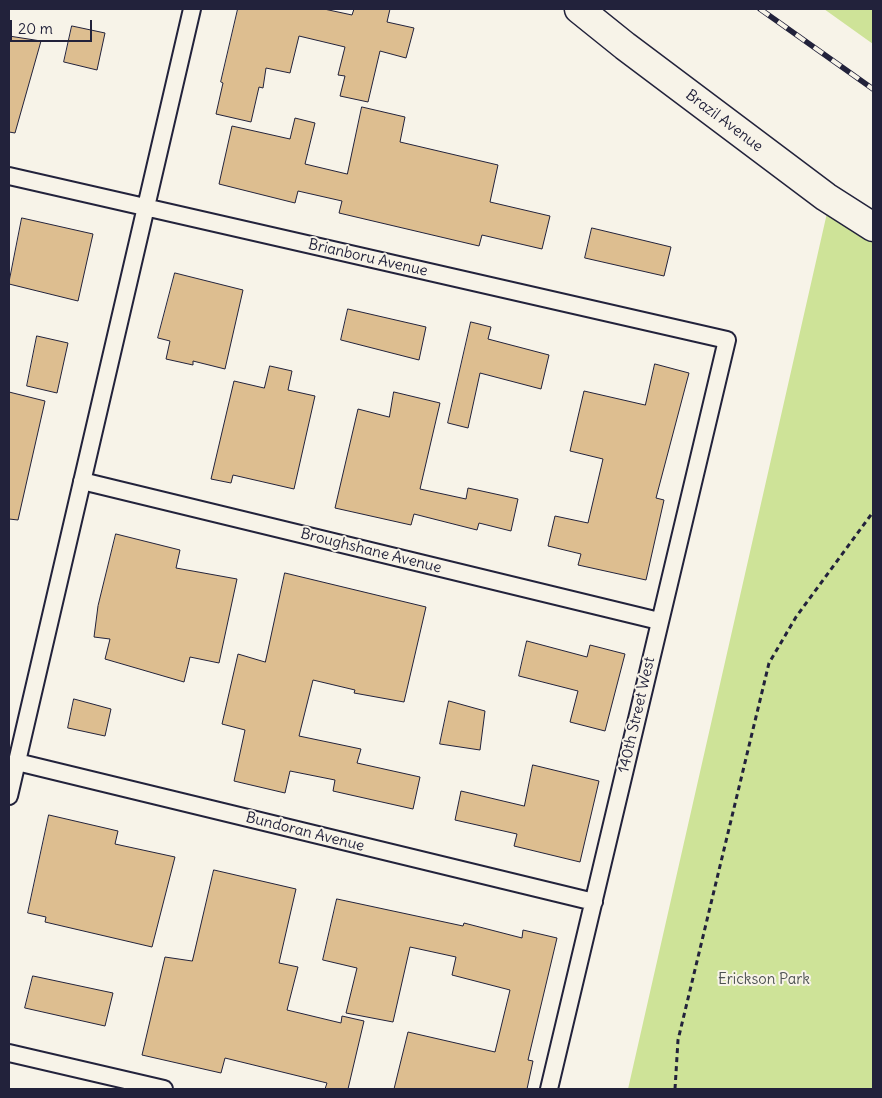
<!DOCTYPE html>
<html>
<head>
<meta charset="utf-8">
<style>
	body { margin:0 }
	#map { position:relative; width:882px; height:1098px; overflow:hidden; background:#f7f3e8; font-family:Delius,sans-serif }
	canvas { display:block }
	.frame { position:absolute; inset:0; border:10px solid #22223b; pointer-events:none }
	.scale { position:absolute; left:10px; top:20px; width:82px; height:22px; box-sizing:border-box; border:2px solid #22223b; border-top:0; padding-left:6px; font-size:15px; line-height:18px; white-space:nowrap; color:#22223b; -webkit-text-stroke:4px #f7f3e8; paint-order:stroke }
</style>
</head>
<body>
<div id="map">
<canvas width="882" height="1098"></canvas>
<div class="frame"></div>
<div class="scale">20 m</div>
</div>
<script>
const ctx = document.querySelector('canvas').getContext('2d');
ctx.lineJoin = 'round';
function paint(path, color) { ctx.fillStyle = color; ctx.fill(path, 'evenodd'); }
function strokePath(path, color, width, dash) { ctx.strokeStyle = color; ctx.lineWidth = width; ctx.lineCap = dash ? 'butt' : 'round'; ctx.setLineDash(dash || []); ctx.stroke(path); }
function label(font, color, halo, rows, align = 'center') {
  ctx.font = font + ' Delius,sans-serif'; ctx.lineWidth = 4; ctx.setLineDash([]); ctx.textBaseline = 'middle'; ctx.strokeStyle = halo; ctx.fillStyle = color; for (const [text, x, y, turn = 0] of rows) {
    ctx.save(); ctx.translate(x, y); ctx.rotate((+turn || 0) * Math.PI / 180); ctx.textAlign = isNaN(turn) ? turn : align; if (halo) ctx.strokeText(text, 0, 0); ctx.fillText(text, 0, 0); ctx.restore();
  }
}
const green = new Path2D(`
	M824,9H873V44Z
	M832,191L873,218V1089H628Z`);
const building = new Path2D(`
	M238,9H324L352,15L354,9H390L387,22L414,28L406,58L380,51L368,102L340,96L345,76L338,75L345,47L299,36L290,73L266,68L263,88L259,87L251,122L216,114L223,83L221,82Z
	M72,26L105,33L97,70L64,62Z
	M9,36L41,41L15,133L9,132Z
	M362,107L405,117L400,142L498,165L490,202L550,216L542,249L482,235L479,246L339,213L342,201L298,191L295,203L219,184L232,126L290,139L295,118L315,123L305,164L347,174Z
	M22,218L93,234L78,301L9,284Z
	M592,228L671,247L664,276L585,258Z
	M175,273L243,290L225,369L193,361V365L166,359L170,341L158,338Z
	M348,309L426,327L419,360L341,340Z
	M471,322L491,327L488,339L549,355L541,389L480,373L468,428L448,423Z
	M37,336L68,343L57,393L27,386Z
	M655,364L689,373L656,498L664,500L646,580L578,565L581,554L548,546L555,516L588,523L603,459L570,451L584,391L645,405Z
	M270,366L292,371L288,390L315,396L294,489L233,475L231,483L211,479L234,381L264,388Z
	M9,392L45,401L18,520L9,519Z
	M394,392L440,403L420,489L466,499L468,488L518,499L511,531L479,523L477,530L414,514L411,525L335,508L358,409L389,417Z
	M116,534L180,550L176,568L237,579L219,663L190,657L184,682L105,659L110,639L94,637L98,606Z
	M285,573L426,607L404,702L354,693L355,690L313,680L299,736L361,749L357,763L420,777L413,809L333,791L335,780L290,771L285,793L234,781L245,730L222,724L238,654L265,662Z
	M527,641L587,657L590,645L625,654L605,731L570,722L578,691L519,676Z
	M74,699L111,709L105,736L68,728Z
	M449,701L485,711L480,750L440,744Z
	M533,765L599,781L580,862L514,846L517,834L455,820L461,791L524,806Z
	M49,815L118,831L115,844L175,857L152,947L45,922L46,917L28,913Z
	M214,870L296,889L279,963L298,967L287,1010L341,1023L342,1016L364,1021L348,1089H325L327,1083L225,1058L221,1073L142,1055L165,957L192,961Z
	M337,899L463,926L464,923L522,938L523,930L557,938L528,1060L533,1061L527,1089H394L408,1032L495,1052L510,990L452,975L456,957L410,947L393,1022L346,1013L357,968L323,960Z
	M33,976L113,993L105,1026L25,1008Z`);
const path = new Path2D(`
	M675,1089L678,1040L769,663L796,617L873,512`);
const lane = new Path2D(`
	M9,176L727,340L549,1089
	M82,481L659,621
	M17,762L594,902
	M9,796L192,9
	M9,1053L164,1089`);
const street = new Path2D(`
	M579,9L625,46L826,197L873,227`);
const rail = new Path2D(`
	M760,9L873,89`);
const streetNames = [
	["Brazil Avenue",724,121,37],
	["Brianboru Avenue",368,258,13],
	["Broughshane Avenue",371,551,14],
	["140th Street West",637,715,-77],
	["Bundoran Avenue",305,832,14]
];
const parkNames = [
	["Erickson Park",764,980]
];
paint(green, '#cee398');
paint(building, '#ddbe90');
strokePath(building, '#22223b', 1);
strokePath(lane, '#22223b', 20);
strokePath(street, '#22223b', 31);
strokePath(path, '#22223b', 3, [5, 4]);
strokePath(lane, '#f7f3e8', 16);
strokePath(street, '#f7f3e8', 28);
strokePath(rail, '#22223b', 5.5);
strokePath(rail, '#f7f3e8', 4, [11]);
label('15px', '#22223b', '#f7f3e8', streetNames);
label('15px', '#4d5252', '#f7f3e8', parkNames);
</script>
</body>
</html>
